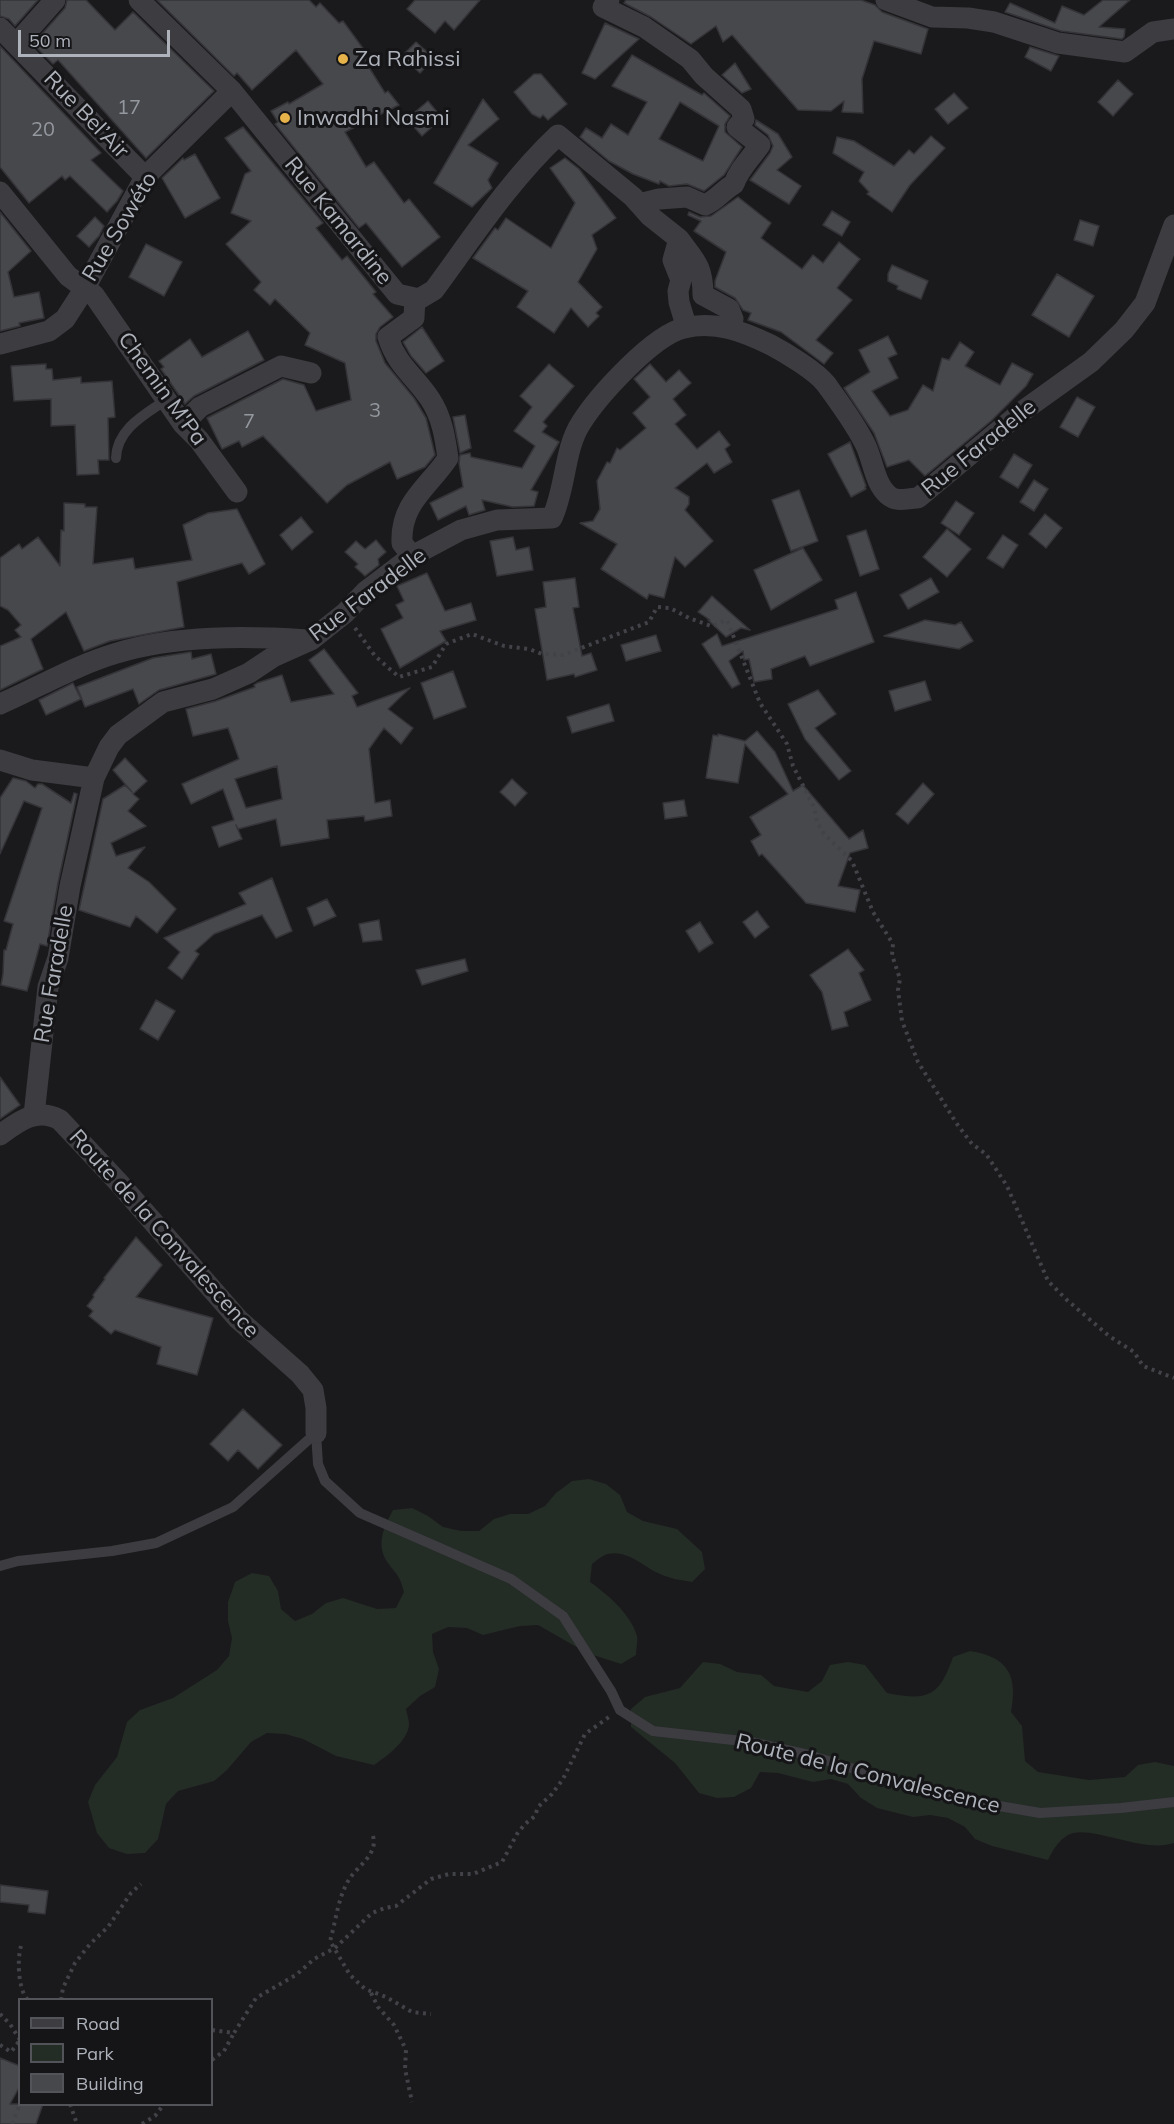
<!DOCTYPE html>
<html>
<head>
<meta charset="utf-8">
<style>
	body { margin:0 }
	#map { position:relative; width:1174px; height:2124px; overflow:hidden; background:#1a1a1c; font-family:Mulish,sans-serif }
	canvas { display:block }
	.legend { position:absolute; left:18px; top:1998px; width:195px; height:108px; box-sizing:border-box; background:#151517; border:2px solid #525459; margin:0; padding:8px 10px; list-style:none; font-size:18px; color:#aeb2bb }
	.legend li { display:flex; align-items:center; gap:12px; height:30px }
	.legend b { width:30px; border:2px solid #525459 }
	.scale { position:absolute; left:18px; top:30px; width:152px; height:27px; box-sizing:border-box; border:3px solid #aeb2bb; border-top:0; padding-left:8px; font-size:18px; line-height:21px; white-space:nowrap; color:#aeb2bb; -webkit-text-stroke:4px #151517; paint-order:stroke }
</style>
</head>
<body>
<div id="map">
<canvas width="1174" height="2124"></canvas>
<ul class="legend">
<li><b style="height:8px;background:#3c3c41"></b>Road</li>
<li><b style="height:16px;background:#242c26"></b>Park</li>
<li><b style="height:16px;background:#47484c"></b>Building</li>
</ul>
<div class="scale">50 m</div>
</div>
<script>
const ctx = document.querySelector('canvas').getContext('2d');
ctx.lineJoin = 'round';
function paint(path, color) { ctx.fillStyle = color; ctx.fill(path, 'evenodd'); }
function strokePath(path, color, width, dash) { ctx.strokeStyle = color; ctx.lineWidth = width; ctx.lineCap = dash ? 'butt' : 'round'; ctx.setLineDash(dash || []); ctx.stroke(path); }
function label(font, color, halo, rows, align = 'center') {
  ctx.font = font + ' Mulish,sans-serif'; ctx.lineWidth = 6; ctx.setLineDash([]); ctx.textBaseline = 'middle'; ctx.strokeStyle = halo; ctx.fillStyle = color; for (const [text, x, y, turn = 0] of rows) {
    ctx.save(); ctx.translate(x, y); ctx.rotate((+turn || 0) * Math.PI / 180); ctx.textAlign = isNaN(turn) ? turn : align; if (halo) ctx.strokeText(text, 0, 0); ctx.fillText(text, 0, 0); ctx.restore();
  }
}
const green = new Path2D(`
	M589,1479L606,1484L620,1495L627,1512L643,1521L677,1529L702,1552L705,1569L692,1582C681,1580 671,1579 660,1574C644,1567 627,1549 608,1554C603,1555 596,1561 592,1564L590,1582C607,1594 631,1614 637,1636C638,1641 636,1649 636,1655L621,1664L587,1653L538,1625L520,1626L483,1635L467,1628L448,1627L432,1634L433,1652L439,1669L435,1687L420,1696L406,1709C407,1714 409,1720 409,1724C409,1740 386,1757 374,1765L336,1756L303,1739L285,1734L267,1733L251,1742L227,1770L214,1781L178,1791L166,1804L158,1839L145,1853L127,1854L109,1848L97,1833L88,1802L95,1785L117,1757L127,1722L140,1710L173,1698L217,1670L229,1656L232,1638L228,1621V1602L235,1582L252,1573L269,1576L278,1591L281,1609L295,1621L312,1614L326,1603L343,1598L377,1609L396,1608L404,1592C399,1574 398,1577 388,1563C375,1545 384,1527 393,1510L412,1508L428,1516L443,1527L461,1531H479L494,1519L510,1514H528L545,1506L556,1493L572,1481Z
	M970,1651C1008,1657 1018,1675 1011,1712L1022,1726L1025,1761L1038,1772L1089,1780L1125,1777L1138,1765L1155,1762L1174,1766V1843C1143,1854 1088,1823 1068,1835C1058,1841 1053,1850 1048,1860L992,1846L975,1839L965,1827L948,1818L930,1815L913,1817L877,1808L861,1798L848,1784L831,1779L813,1782L778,1773L760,1772L751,1788L734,1797L717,1798L699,1793L675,1763L631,1727V1709L645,1697L680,1688L703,1662L720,1664L737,1672L761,1675L774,1686L808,1692L822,1681L830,1665L848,1662L865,1665L887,1693C928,1701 939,1697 953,1657Z`);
const building = new Path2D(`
	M0,0H38L15,26L9,19L0,16Z
	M67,0H86L115,30L133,12L214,91L146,158L58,60L53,64L33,44L65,8Z
	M157,0H309L316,7L320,3L339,23L343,21L370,58L365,61L385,93L388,91L399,105L345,132L366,167L374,162L404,203L409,199L440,237L402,267L366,223L359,228L275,124L278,122L271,111L288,102L289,104L323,84L296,50L252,90L237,73L234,76Z
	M415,0H480L454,30L445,21L435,33L407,9Z
	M626,0H861L875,5L882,12L928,29L921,54L874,41L862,79L863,113L842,112L844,101L831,111L798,110L732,35L723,42L716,26L691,44L651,17L624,3Z
	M1103,0H1130L1099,27L1125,29L1124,37L1122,39L1061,31L1005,12L1010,3L1055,23L1062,6L1084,15Z
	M605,23L639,39L595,79L582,73Z
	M416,42L434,58L420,73L402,56Z
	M0,46L101,153L91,160L123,191L117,201L107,212L70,176L65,180L62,176L29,203L0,167Z
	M1030,47L1059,56L1051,71L1025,57Z
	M632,55L702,95L704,93L730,116L725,124V132L742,147L724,175L704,191L687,184L669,186L660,181L659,184L633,174L609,161L580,137L586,128L602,138L611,124L628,135L647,102L612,86ZM680,102L719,126L703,161L659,139Z
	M735,63L751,89L742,93L722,75Z
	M534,74H541L567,104L548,120L543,115L540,118L532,114L514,92Z
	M1118,80L1133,94L1113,116L1098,102Z
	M954,93L968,108L948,124L935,109Z
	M483,99L499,119L468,145L498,163L488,180L492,188L472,207L434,183Z
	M428,101L442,118L422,136L407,119Z
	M756,120L778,134L792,157L777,170L801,186L789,204L750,180L770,153L773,146L768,135L755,125Z
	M243,127L323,223L316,228L342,260L347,256L376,292L373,294L393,317L380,327L376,334V341L385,363L414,398L426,418L435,455L425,467L397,479L390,462L347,485L327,503L263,436L242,447L239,441L222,449L207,418L283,379L304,385L316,411L351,400L345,363L305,345L310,333L275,299L270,305L254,290L261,282L226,244L251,221L231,213L245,174L251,171L225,138Z
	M931,136L945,148L910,185L892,212L867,194L869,192L859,181L864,172L833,153L837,137L854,141L894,166L909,150L914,154Z
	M195,154L220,198L185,218L162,178L183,158L184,160Z
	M565,158L579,169L616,218L592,235L597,249L578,282L602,307L596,313L599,316L588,327L571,308L554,333L517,307L528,291L473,258L495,228L498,230L506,218L551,248L575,203L550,168Z
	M738,197L771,223L761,238L802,269L813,255L823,263L839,242L860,259L837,288L852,300L816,340L833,353L824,364L781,332L748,320L751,313L743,310L735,298L715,287V281L726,252L694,231L701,221L688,215L689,212L700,217L711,216Z
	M832,211L850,222L842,236L823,225Z
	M0,212L31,251L8,272L14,297L39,292L44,318L19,323L20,326L0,331Z
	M95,217L104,226L99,236L89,247L77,236Z
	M1080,220L1099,226L1093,246L1074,240Z
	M146,244L182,262L164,296L129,277Z
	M892,265L928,281L921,299L897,289L898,286L888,281V274Z
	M1057,274L1094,296L1069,337L1032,315Z
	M422,327L444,361L426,373L411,356L403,342Z
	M248,331L264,360L194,396L185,404L161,369L164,367L159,361L190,339L202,357Z
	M888,336L897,354L888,358L898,378L872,391L890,416L908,410L923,385L933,391L942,358L949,360L960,342L974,352L965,366L1000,385L1012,363L1033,374L1026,386L991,421L925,476L909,460L887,467L874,433L844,388L870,372L859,350Z
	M46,364V369H52L53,380L81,377V383L112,381L115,417L108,418L109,460H98L99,474L77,475L75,425L51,426V399L14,401L11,366Z
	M549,364L574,386L543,422L547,426L542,432L559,442L531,490L538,492L534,506L513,507L482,500L485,510L469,515L466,506L438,520L430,503L463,487L459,463L460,455L470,453L471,457L522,468L535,446L514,431L532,407L520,396Z
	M650,364L666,382L679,370L691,383L673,399L686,415L675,424L697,449L719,431L730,445L725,449L732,462L714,473L707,463L675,488L689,497V504L685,510L713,541L685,567L675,557L664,598L649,594L647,599L601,569L617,544L580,523L593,521L600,509L597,481L607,462L610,463L617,448L620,450L646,428L633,413L650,397L634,379Z
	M1077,397L1095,407L1078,437L1060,427Z
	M465,415L471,448L460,453L453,417Z
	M850,442L866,486L865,487L866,489L851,497L828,454Z
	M1014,454L1032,465L1018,488L1000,477Z
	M1034,480L1048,489L1034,511L1020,502Z
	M799,490L818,541L791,551L772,500Z
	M956,501L974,513L959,535L941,523Z
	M64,503L85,504V507H97L93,564L133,558L135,569L192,560L183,525L208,513L237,509L265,564L249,574L242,563L177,582L184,627L110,641L84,651L66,612L31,639L43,669L0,690V646L21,637L15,630L21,625L8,610L0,606V558L19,544L22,549L38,537L60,566L61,530L64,531Z
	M1045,514L1062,528L1046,548L1029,534Z
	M301,517L313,532L292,550L280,535Z
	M947,529L971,549L947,577L923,557Z
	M866,530L879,569L860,576L847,536Z
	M1003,535L1018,545L1003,568L987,558Z
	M513,537L516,550L529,547L533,570L497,576L490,541Z
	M376,540L386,552L378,559L379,565L365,576L355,567L358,564L345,552L356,541L365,549Z
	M803,548L822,580L771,610L754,570Z
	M427,573L445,611L471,603L476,620L440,631L446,641L400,668L381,629L403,618L396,605L404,601L397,586Z
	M575,578L579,607L573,608L582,656L591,653L597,670L575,677L574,674L547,680L535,609L546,607L543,582Z
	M931,578L939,592L908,609L900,595Z
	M856,592L874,642L810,666L805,656L771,669L772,679L754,682L749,659L744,660L743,651L729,661L740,684L732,688L702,644L717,634L722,646L838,609L835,600Z
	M712,596L732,614L750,630L741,628L726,637L708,620H710L698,612Z
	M925,620L955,625L961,622L973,641L959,649L884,636Z
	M656,635L661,651L626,661L621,645Z
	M324,649L358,693L352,696L357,707L410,688L388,709L413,728L401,744L384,728L369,749L375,803L390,800L392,816L365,821L364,816L327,820L329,838L281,846L276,819L238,829L236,825L242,839L219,847L212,827L234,820L223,789L191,804L182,784L239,759L228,728L193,736L186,709L216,701L255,687L254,685L257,683L282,675L291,702L334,694L309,660ZM277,766L282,799L246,808L235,779Z
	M191,652L192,659L211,654L216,674L159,690L139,704L133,689L85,707L77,687L153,658Z
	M453,671L466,707L434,719L421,683Z
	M925,681L931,700L895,711L889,691Z
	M73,683L81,699L46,715L39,700Z
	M818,690L836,714L815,728L851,771L839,780L805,739L788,704Z
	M609,704L614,721L572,733L567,717Z
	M757,731L775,752L793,791L803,785L849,839L863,830L868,848L850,853L838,886L860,890L855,912L806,903L762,854L759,856L751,841L761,835L750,817L788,794L745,744L738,783L706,778L713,735L718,736V734L745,741Z
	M125,758L147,781L133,794L139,799L128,811L146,826L111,843L116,856L145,847L128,868L149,882L176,909L157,933L136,916L130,927L79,910L103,799L125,785L132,792L113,770Z
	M13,778L26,781L35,788L38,784H42L71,803L74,793L77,794L58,883L47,946L40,944L27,991L1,985L3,974L4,950H6L13,924L4,921L42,808L24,801L0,854V798Z
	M512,779L527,793L515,806L500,792Z
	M923,783L934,794L908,824L896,814Z
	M684,800L687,816L665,819L663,803Z
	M272,878L292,931L276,938L262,915L214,934L195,951L199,954L182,979L168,968L180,952L164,938L246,904L239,893Z
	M327,899L336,916L314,926L307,908Z
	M757,911L769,927L755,938L743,922Z
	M379,920L382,940L363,942L359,924Z
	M700,922L713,943L699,952L686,931Z
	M848,949L864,970L859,973L871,1000L844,1012L848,1026L832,1030L822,992L810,975Z
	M465,959L468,971L422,985L416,970Z
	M156,1000L175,1011L158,1040L140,1029Z
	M0,1077L20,1105L0,1119Z
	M136,1237L162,1265L136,1297L213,1318L197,1375L157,1364L161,1347L115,1330L111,1334L89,1316L93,1311L87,1306L94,1297L93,1295L105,1279L104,1278Z
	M243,1409L282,1445L258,1469L238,1450L228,1461L210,1444Z
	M0,1885L48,1891L45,1914L28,1912L29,1905L0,1902Z
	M0,2058L20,2066V2086L10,2104H43L36,2124H0Z`);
const path = new Path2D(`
	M355,628L375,656L399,677L432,667L446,644L472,634L504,646L529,649L542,654L563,655L649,622L657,607L670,608L689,618L711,626L727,620L760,703L787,744L793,766L814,807L817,822L824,834L852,861L873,912L893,944L892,955L900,979L898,990L902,1021L918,1062L957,1124L972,1144L986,1154L1007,1186L1048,1281L1067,1300L1109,1336L1134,1352L1143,1366L1174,1378
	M373,1836C378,1854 359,1865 350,1878C338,1896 336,1921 330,1941L350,1975L365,1989L386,1997L412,2012L431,2014
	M21,1946C17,1959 18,1990 28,2000
	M371,1993L378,2007L394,2025L406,2050L405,2069L412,2102
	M61,2000L63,1988L75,1963L90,1944L108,1927L131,1893L141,1884
	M0,2014L10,2024L20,2040
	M212,2030L234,2033L256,1998L296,1975L314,1959L335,1948L372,1913L385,1908L396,1906L431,1879L449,1874H473L502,1862L517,1834L525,1824L535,1816L538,1807L552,1794L563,1779L585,1734L609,1717
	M0,2045L11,2052L20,2040
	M212,2060L224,2051L234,2033
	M70,2104L77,2124
	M12,2124L20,2104
	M142,2124L155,2116L164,2104`);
const lane = new Path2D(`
	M116,458C117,429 144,415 166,400
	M316,1433L318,1464L325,1481L360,1513L511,1579L563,1616L611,1691L620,1710L653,1731L751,1742L809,1755L941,1796L1040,1813L1121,1808L1174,1802
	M0,1566L18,1561L112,1551L156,1543L233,1507L316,1433`);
const street = new Path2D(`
	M139,0L232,91L397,294L419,299L434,290C473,237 510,180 558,135L633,197L650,216L679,239L673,260L681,280L678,291L679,302L685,322L684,328
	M609,0L603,7L644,27L690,59L704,76L741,109L744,119L737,127L760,145C751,158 739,169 734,184C723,190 717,200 705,205L687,197L659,199L639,204
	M886,0L932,17L968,18L994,22L1058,43L1125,52L1153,32L1174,29
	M0,28L145,177
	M17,43L55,0
	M0,192L68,276L94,295L183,424L199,440L237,492
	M679,239C695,261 703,266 703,295L729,309L733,319L729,327
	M0,344L49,331L65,319L85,288L145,177L232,91
	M183,424L200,407L281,366L311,373
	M412,556L402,543C400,503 428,488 448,458C445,437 442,417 430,399C414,375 397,366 388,337L414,318L415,298
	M0,704C39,687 76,665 117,653C176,635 247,636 307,640
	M0,760L32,770L94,778
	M34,1115L48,987L58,958L70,886L81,837L94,778L109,747L118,735L163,702L213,689L249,673L273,657L311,640L345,613L366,591L412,556L461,530L497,520L552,518C566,488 564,449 581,423C598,396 653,335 684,328C715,320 744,332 771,345C786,353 816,371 826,384C839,402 857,426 866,446C873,461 875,484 888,495C897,503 907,498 918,498L1020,413L1091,362L1124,330L1145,303L1174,225
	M0,1135C19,1121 37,1107 60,1120L119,1183L238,1319L300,1374L313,1390L316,1408V1433`);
const markers = [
	[343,59,6,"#e5b34a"],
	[285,118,6,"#e5b34a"]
];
const numberNames = [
	["17",129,108],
	["20",43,130],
	["3",375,411],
	["7",249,422]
];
const poiNames = [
	["Za Rahissi",355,59],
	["Inwadhi Nasmi",297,118]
];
const streetNames = [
	["Rue Bel’Air",86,115,46],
	["Rue Kamardine",338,221,51],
	["Rue Sowéto",120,227,-59],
	["Chemin M'Pa",162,389,54],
	["Rue Faradelle",979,448,-39],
	["Rue Faradelle",368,595,-37],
	["Rue Faradelle",54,974,-80],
	["Route de la Convalescence",164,1234,48],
	["Route de la Convalescence",868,1774,14]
];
paint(green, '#242c26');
paint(building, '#47484c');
strokePath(building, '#353438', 1.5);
strokePath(path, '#424348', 4, [3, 4.5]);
strokePath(lane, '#3c3c41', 10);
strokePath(street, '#3c3c41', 21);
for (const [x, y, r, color] of markers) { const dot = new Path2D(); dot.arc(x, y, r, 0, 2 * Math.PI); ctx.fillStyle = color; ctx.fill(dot); strokePath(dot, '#151517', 2); }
label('20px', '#94989f', null, numberNames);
label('22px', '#aeb2bb', '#151517', poiNames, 'left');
label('22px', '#aeb2bb', '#151517', streetNames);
</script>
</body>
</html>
